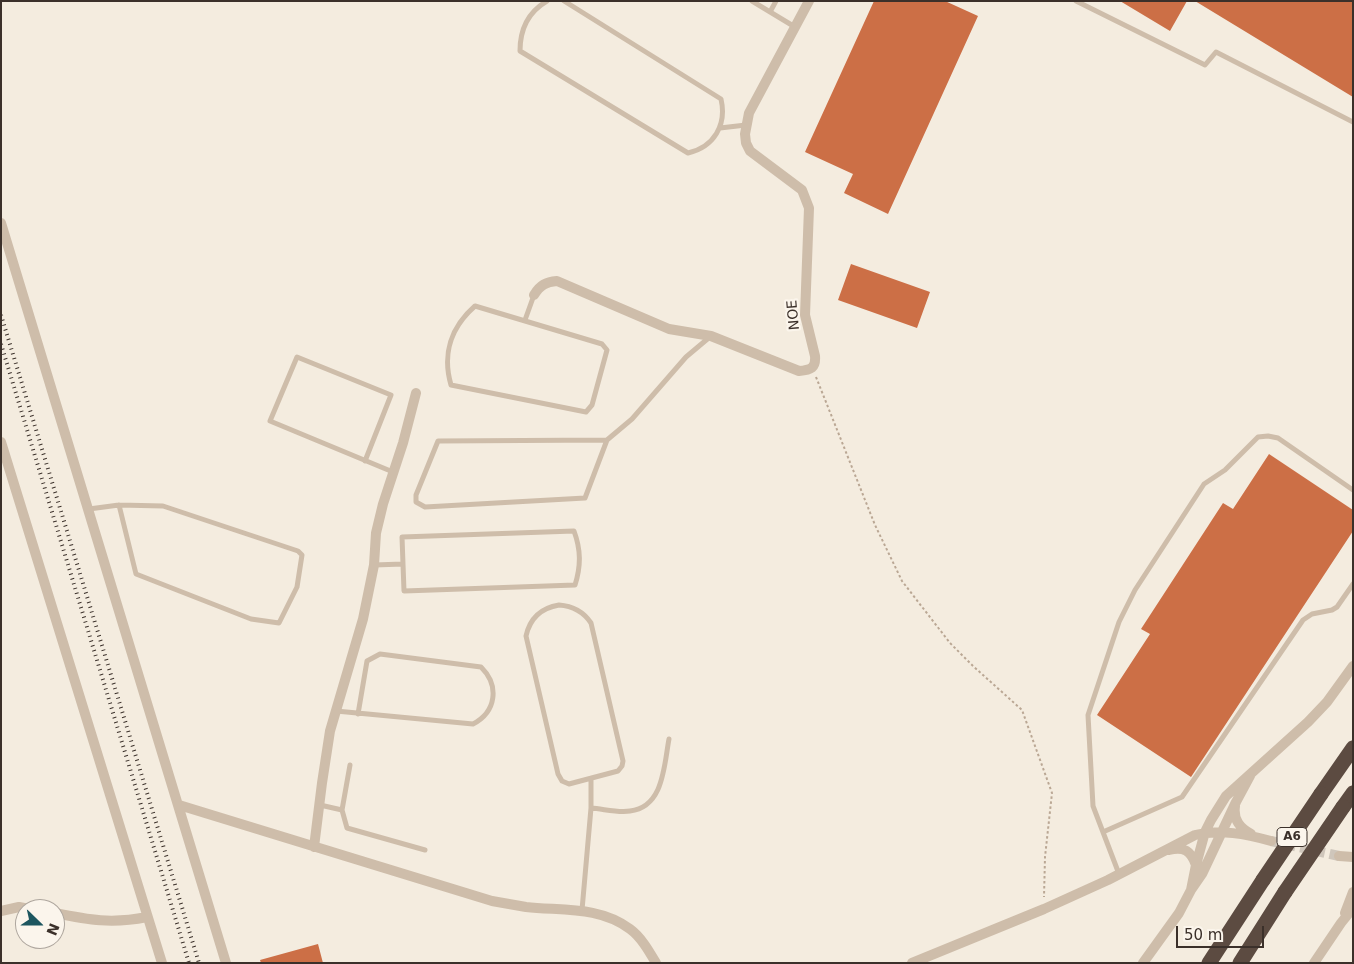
<!DOCTYPE html>
<html>
<head>
<meta charset="utf-8">
<style>
	body { margin:0 }
	#map { position:relative; width:1354px; height:964px; overflow:hidden; background:#f4ecdf; font-family:"DejaVu Sans",sans-serif }
	canvas { display:block }
	.frame { position:absolute; inset:0; border:2px solid #3b302a; pointer-events:none }
	.north { position:absolute; left:15px; top:899px; width:50px; height:50px; box-sizing:border-box; background:#fbf5ec; border:1px solid #aea69e; border-radius:50%; rotate:112deg; font-size:14px; font-weight:700; line-height:20px; text-align:center; color:#3b302a }
	.north::after { content:''; display:block; margin:auto; width:18px; height:22px; background:#1d565f; clip-path:polygon(50% 0,100% 100%,50% 72%,0 100%) }
	.scale { position:absolute; left:1176px; top:926px; width:88px; height:22px; box-sizing:border-box; border:2px solid #3b302a; border-top:0; padding-left:6px; font-size:15px; line-height:18px; white-space:nowrap; color:#3b302a; -webkit-text-stroke:4px #fbf5ec; paint-order:stroke }
</style>
</head>
<body>
<div id="map">
<canvas width="1354" height="964"></canvas>
<div class="frame"></div>
<div class="north">N</div>
<div class="scale">50 m</div>
</div>
<script>
const ctx = document.querySelector('canvas').getContext('2d');
ctx.lineJoin = 'round';
function paint(path, color) { ctx.fillStyle = color; ctx.fill(path, 'evenodd'); }
function strokePath(path, color, width, dash) { ctx.strokeStyle = color; ctx.lineWidth = width; ctx.lineCap = dash ? 'butt' : 'round'; ctx.setLineDash(dash || []); ctx.stroke(path); }
function label(font, color, halo, rows, align = 'center') {
  ctx.font = font + ' "DejaVu Sans",sans-serif'; ctx.lineWidth = 4.5; ctx.setLineDash([]); ctx.textBaseline = 'middle'; ctx.strokeStyle = halo; ctx.fillStyle = color; for (const [text, x, y, turn = 0] of rows) {
    ctx.save(); ctx.translate(x, y); ctx.rotate((+turn || 0) * Math.PI / 180); ctx.textAlign = isNaN(turn) ? turn : align; if (halo) ctx.strokeText(text, 0, 0); ctx.fillText(text, 0, 0); ctx.restore();
  }
}
const building = new Path2D(`
	M874,1H945L978,16L888,214L844,193L853,174L805,152Z
	M1120,1H1187L1170,31Z
	M1195,1H1353V97Z
	M851,264L930,292L917,328L838,300Z
	M1269,454L1353,510V531L1191,777L1097,715L1150,634L1141,629L1223,503L1233,509Z
	M318,944L323,963H261L260,960Z`);
const streetTunnel = new Path2D(`
	M1271,841L1339,856`);
const path = new Path2D(`
	M816,377L875,525L902,581L950,643L973,666L1022,710L1052,793L1045,857L1044,897`);
const lane = new Path2D(`
	M547,1C528,12 520,30 520,51L688,153C714,147 727,125 721,99L564,1
	M752,1L795,27
	M1076,1L1205,65L1216,52L1353,122
	M770,12L776,1
	M720,128L746,125
	M475,306L602,344L607,350L592,405L586,412L451,385C442,354 451,327 475,306Z
	M525,320L534,295
	M607,440L585,498L425,507L416,502V495L438,441L607,440L632,419L686,357L711,336
	M365,461L391,395L297,357L270,421L393,472
	M89,509L119,505L163,506L298,551L302,555L297,587L279,623L251,619L136,574L119,505
	M574,531C581,550 581,566 575,585L404,591L402,537Z
	M374,565L403,564
	M559,605C573,606 583,611 591,623L623,761L622,766L618,771L569,784L562,781L558,774L526,636C530,618 541,608 559,605Z
	M336,711L473,724C496,712 500,686 481,667L380,654L367,661L358,714
	M320,805L342,810L350,765
	M591,808C604,809 618,813 630,811C664,807 664,765 669,739
	M342,810L347,828L425,850
	M1103,832L1182,797L1303,620L1312,614L1332,610L1337,607L1353,584
	M1119,874L1093,806L1088,715L1119,622L1135,590L1204,484L1225,470L1258,437L1268,436L1278,438L1353,490
	M582,910L591,808V778`);
const street = new Path2D(`
	M1,223L226,963
	M534,295C540,285 546,282 557,281L669,329L711,336L799,371C811,370 816,368 815,356L805,315L809,208L802,190L750,151L746,143L745,134L749,113L809,1
	M1,442L162,963
	M179,805L492,901C503,903 515,905 526,907C562,911 599,906 630,929C641,937 649,951 656,963
	M1235,806C1233,820 1240,828 1251,834
	M314,847L322,783L330,731L363,619L374,565L376,533L383,504L403,443L416,393
	M1169,850C1184,846 1191,851 1196,865
	M1339,856L1353,857
	M1191,890L1196,865L1205,832L1211,820L1226,796L1308,722L1327,702L1353,666
	M1,911L19,907L29,909
	M55,913C89,920 112,924 147,917
	M1345,913L1353,892
	M912,963L1044,909L1108,880L1195,835C1220,829 1246,834 1271,841
	M1143,963L1179,913L1191,890L1202,874L1236,802L1250,776
	M1314,963L1341,923L1353,908`);
const highway = new Path2D(`
	M1321,794L1353,748
	M1343,807L1353,793
	M1209,963L1263,880
	M1240,963L1285,892`);
const rail = new Path2D(`
	M1,315L199,963
	M1,344L189,963`);
const highwayBridge = new Path2D(`
	M1263,880L1321,794
	M1285,892L1343,807`);
const shields = [
	[1292,837,30]
];
const shieldNames = [
	["Α6",1292,837]
];
const streetNames = [
	["NOE",794,315,-95]
];
paint(building, '#cc6f46');
strokePath(streetTunnel, '#cfc6bb', 10, [10, 5]);
strokePath(path, '#baa794', 2, [2.5, 2.5]);
strokePath(lane, '#cebdaa', 5);
strokePath(street, '#cebdaa', 10);
strokePath(highway, '#5c4b41', 15);
strokePath(rail, '#3b302a', 4, [1, 4]);
strokePath(highwayBridge, '#5c4b41', 15);
for (const [x, y, w] of shields) { const box = new Path2D(); box.roundRect(x - w / 2, y - 9.5, w, 19, 4); ctx.fillStyle = '#fbf5ec'; ctx.fill(box); strokePath(box, '#3b302a', 1); }
label('bold 12px', '#3b302a', null, shieldNames);
label('14px', '#3b302a', '#fbf5ec', streetNames);
</script>
</body>
</html>
